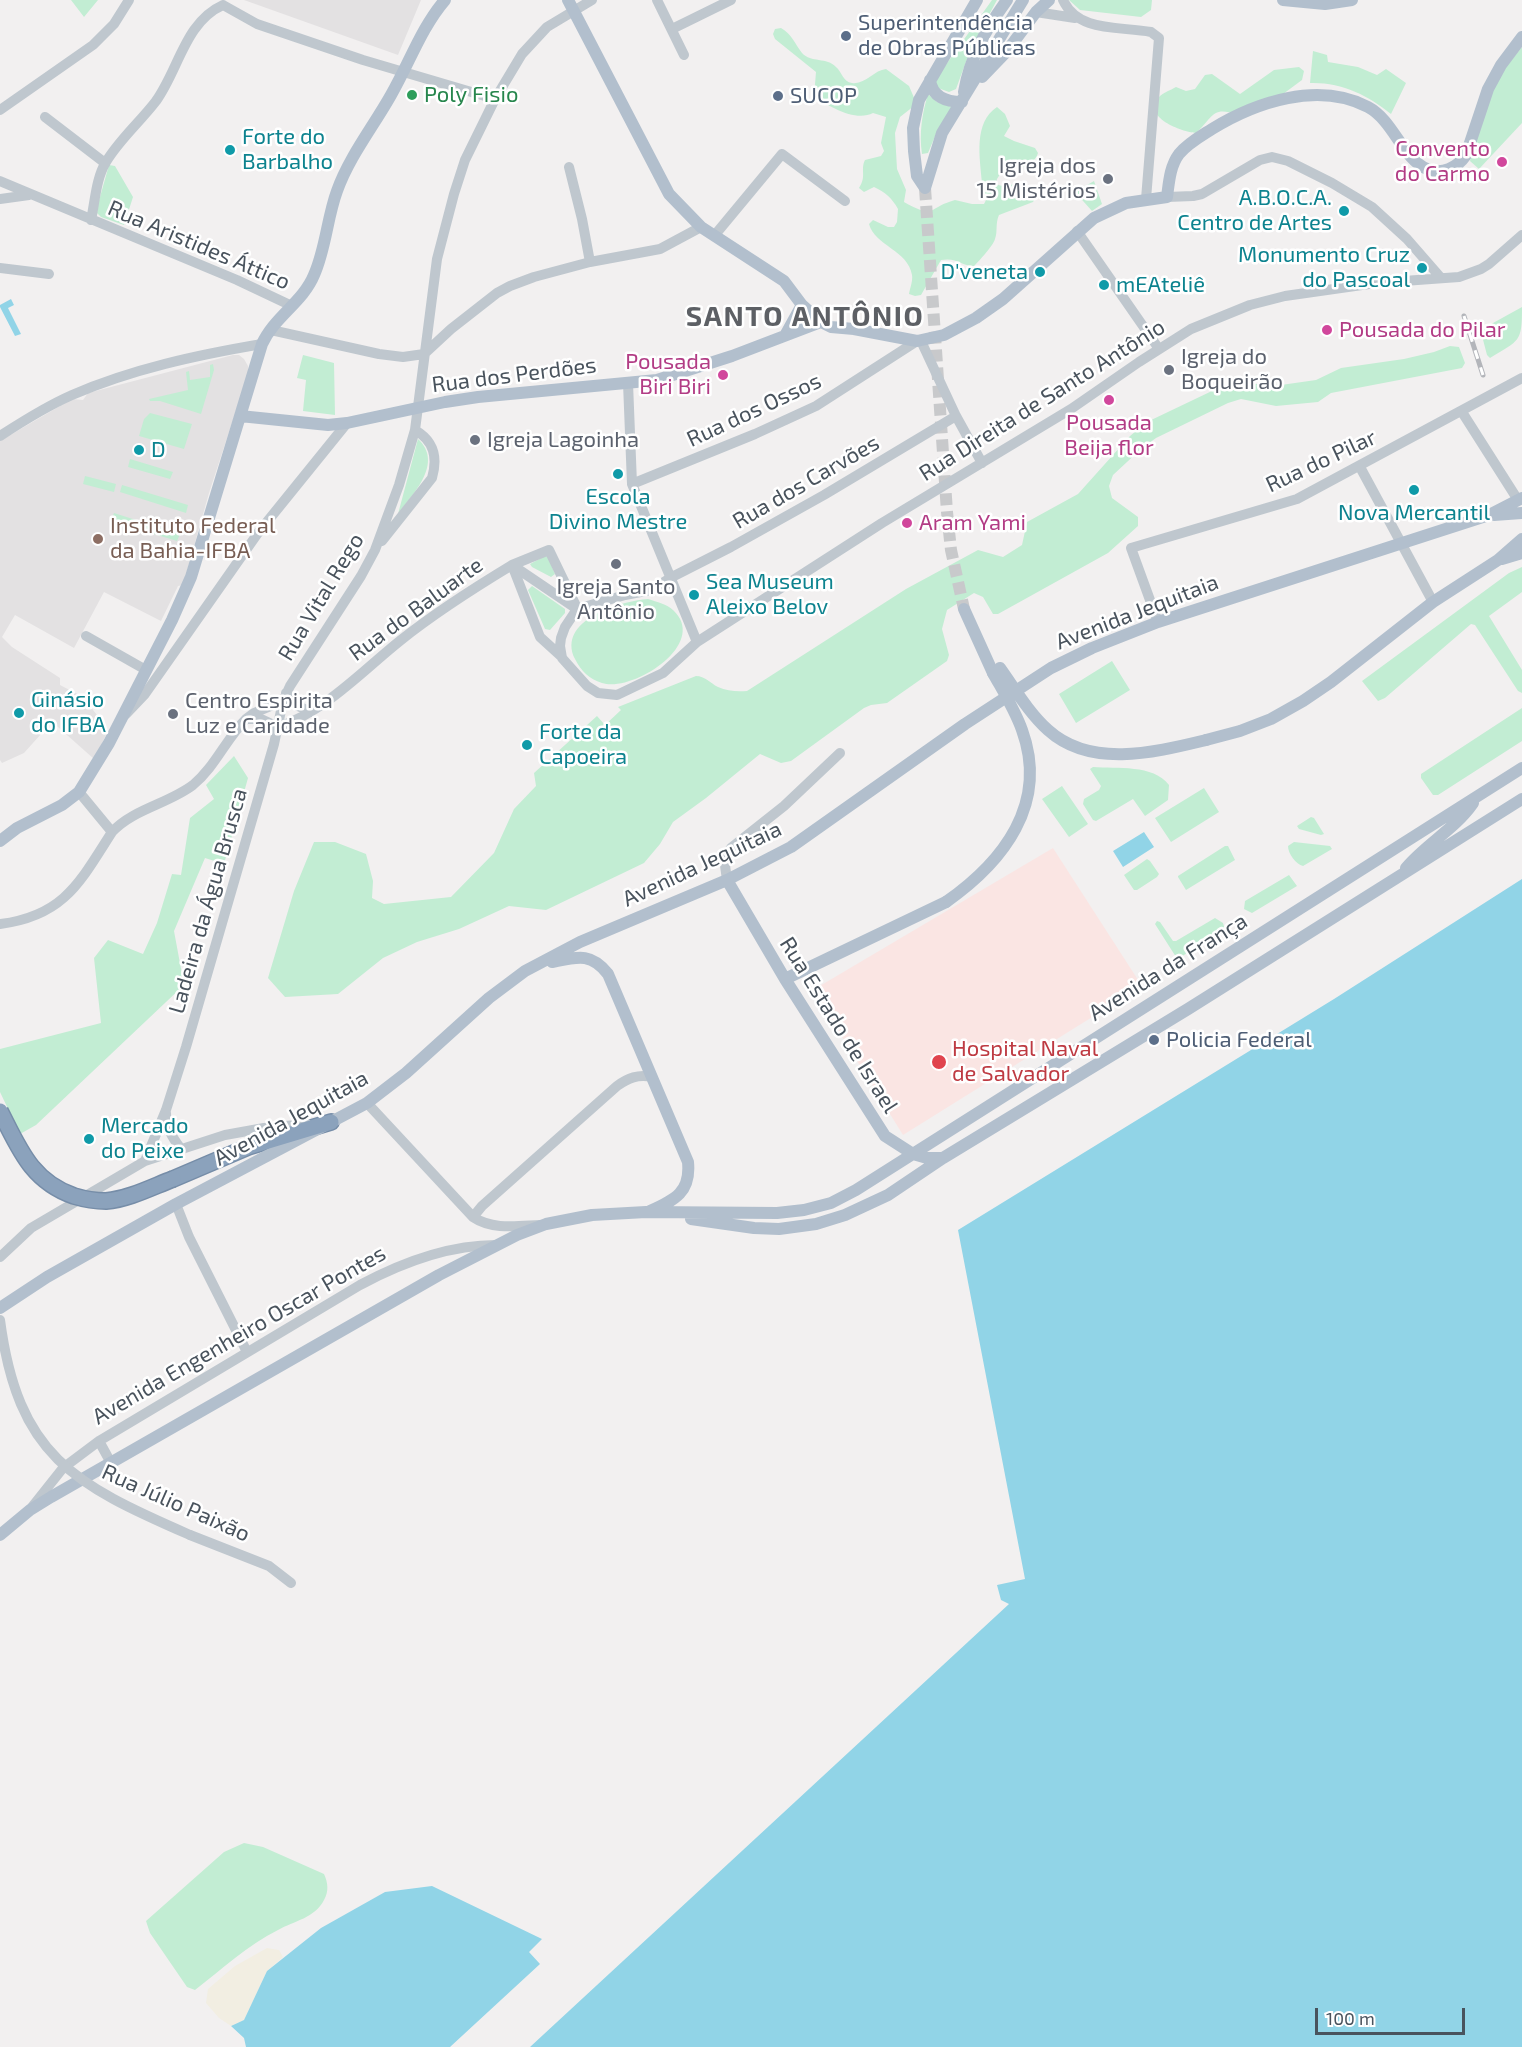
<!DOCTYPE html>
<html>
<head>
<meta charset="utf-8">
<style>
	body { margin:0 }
	#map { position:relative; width:1522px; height:2047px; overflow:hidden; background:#f2f0f0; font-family:"Exo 2",sans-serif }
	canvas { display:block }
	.scale { position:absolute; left:1315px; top:2008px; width:150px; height:27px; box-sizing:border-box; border:3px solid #49535d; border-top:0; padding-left:8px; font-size:18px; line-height:21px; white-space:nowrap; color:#49535d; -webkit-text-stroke:4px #fff; paint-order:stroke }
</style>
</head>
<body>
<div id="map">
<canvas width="1522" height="2047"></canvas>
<div class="scale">100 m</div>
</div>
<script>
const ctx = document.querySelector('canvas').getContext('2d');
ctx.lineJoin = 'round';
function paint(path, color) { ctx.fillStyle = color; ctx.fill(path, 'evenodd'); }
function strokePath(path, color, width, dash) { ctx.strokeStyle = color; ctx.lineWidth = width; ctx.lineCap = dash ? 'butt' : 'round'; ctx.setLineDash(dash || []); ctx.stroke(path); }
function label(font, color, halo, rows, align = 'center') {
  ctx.font = font + ' "Exo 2",sans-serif'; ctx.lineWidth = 5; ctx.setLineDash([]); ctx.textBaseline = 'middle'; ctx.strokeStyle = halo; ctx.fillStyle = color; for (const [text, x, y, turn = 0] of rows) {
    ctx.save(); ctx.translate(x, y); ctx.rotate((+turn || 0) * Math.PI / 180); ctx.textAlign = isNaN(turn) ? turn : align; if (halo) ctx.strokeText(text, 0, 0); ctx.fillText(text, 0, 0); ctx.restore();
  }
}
const education = new Path2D(`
	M244,0H421L398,55Z
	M233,355H239L244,359L248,366V374L209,493L183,585L178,586L161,621L104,592L74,648L15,615L2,637L12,647L60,678V685L83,697L107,728V733L94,759L58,727L50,724L24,753L2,763L0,760V441L72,399L83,400L88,393Z`);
const medical = new Path2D(`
	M1053,848L1142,986L903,1135L813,990Z`);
const green = new Path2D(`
	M71,0H98L84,17Z
	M992,0H997L971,48L956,89L949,92L938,88L935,80Z
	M1069,0H1152L1151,10L1141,17L1080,10Z
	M781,28C792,34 795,44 802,53C811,63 827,57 836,67C842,72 843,82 852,83C865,85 874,70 886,69L909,86L915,100L914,106L900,117L895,133L897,169L906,190L904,202C937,220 926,208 955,200L972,204H984L987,198L980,188L982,183C980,158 973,123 997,107L1005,114L1010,126L1004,136L1014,141L1035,148L1038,153C1033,168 1016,169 1002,171L997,179L996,184C1005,188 1009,184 1018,184C1024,184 1029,189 1034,191L1036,197L1033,202L999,215C995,224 998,231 995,239C993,246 979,261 974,266C961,266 957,257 941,260L921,295L915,296L909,294C910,288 913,281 912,275C908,250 875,246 869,224L873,220L888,227H894L897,222L898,209C892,198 885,192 874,187L864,192L859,188C867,176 860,170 865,160L881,156L884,151L881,143L886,117L873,113C856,122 829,107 814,96L816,72L775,39L773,34L775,29Z
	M1522,47V123L1479,169L1470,161L1487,102L1505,68Z
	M1313,51L1327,55L1328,62L1358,67L1377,75L1386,69L1406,83L1391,114C1368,95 1341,82 1310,83Z
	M1299,67L1304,71L1302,80L1279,97L1237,115C1212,105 1212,119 1196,133C1182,132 1141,117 1159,97C1164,92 1171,90 1176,87L1186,91L1195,89L1205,75L1212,74L1240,94L1274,70Z
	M928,94L937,102L952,107L936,134L928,153L922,154C919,133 922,114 928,94Z
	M109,165L115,166L133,197L124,225L101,217L97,213L98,204Z
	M1094,181L1102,204L1092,211L1075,192Z
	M1522,307C1522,342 1520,340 1490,358L1487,355L1481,332L1484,328Z
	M1450,346L1459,347L1465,363L1462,368L1331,393L1318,402L1276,406L1241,399L1228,403L1156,438L1141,449L1113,475L1109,486L1112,498L1138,517V526L1108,553L998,614H993L983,597L974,593L947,610L942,629L949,655L947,661L887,703L871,705L864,708L791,761L781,763L760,754L706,798L673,822L660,844L644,863L546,910L509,906L459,929L417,942L383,958L338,994L285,997L268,978L294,891L314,842H335L366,854L373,881L372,898L384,904L451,897L494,853L514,809L536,786L534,773L597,716L605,725L621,710L618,707L696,676C705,676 710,683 718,687C727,691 737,692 747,691L906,589L978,550L1003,557L1022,545L1027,522L1078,494L1130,436L1147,422L1214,390L1231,383L1281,385L1316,380L1341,368L1404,359L1434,352Z
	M303,355L334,363L335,415L303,411L306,380L297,378Z
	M213,364L214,370L201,414L160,401H150L149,399L188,390L186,372L189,371L190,380L210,377V365Z
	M150,413L192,424L184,449L139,436L144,419Z
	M418,439C444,463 413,494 398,514Z
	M130,459L173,472L170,479L128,467Z
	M85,476L116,484L114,492L83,484Z
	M122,485L188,505L186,513L120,492Z
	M114,513L180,534L177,541L111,521Z
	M545,556L548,557L555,574L551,577L532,567L530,564Z
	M1522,567V592L1489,616L1522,670V693L1518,691L1475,625L1471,624L1385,698L1378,701L1362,681L1509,573Z
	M532,586L565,609V613L550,630L545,629L528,590Z
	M648,599C657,602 667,604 673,610C710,644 632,693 602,683C589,679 581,671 575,659C556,620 621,601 648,599Z
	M1112,661L1130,690L1076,723L1059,694Z
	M1522,708V741L1438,795H1433L1421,778V774Z
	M234,756L248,778L224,864L205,858L174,931L184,985L36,1125L20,1134L0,1092V1049L101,1023L94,958L108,940L143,954L157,923L172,874L181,875L190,818L214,799L206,785Z
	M1093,767C1117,769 1153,764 1169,785L1168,800L1145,816L1133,799L1096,821L1093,820L1083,804L1084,799L1099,790L1101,786L1090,769Z
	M1062,786L1088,824L1069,837L1042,799Z
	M1204,788L1219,812L1171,842L1155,818Z
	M1311,817L1314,818L1324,834L1321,835L1299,829L1297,826Z
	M1294,842L1330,846L1332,849L1303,866C1296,864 1288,854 1288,846Z
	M1225,846H1228L1235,860L1186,890L1178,877V876Z
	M1147,859L1150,861L1159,874L1157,877L1137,890H1134L1124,875Z
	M1289,875L1297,886L1252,913L1244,909L1245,901Z
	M1215,918L1223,923L1225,930L1179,958L1176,957L1155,924L1157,921L1160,922L1173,941H1176Z
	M244,1843L263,1847L324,1874C328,1883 329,1891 324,1900C315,1918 294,1921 278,1930C248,1945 222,1969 195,1990L187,1987L150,1933L146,1921L224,1852Z`);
const sand = new Path2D(`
	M267,1948L279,1950L283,1957L267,1971L244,2020L231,2026L219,2018L206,2003L208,1989L235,1966Z`);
const water = new Path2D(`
	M11,299L14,305L8,308L21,334L15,336L0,307V305Z
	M1144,832L1154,847L1123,867L1113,851Z
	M1522,879V2047H530L1009,1604L1001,1600L997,1585L1025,1579L958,1230L1334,999Z
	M432,1886L542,1939L529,1952L540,1964L450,2047H246L244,2038L231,2026L244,2020L267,1971L321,1928L385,1892Z`);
const majorTunnel = new Path2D(`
	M925,188L947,512L951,550L964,609`);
const minor = new Path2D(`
	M657,0L684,55
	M1063,0C1078,33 1120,26 1151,32L1159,38L1146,199
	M223,5L257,24L363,60L495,99
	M1036,12L1075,18
	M672,29L731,0
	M0,110L93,45L114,24L129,0
	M45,117L105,163
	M569,167L582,219L590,262
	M0,181L237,280L292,306
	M1167,197L1193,196L1202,194L1260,160L1272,157L1288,161L1332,183L1372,207L1407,239L1441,278
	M0,199L29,195
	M91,220C95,202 96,178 106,162C119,140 140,122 156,101C179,69 185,22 223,5
	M1077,231L1159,349
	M714,236L782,154L845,201
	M0,268L49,274
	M271,330L379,354L403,357L424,354L451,329L497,293L510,286L534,277L590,262L660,249L701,227
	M921,341L956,416L982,463
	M628,383L632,484L697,642
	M1462,412L1518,500
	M956,416L824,495L731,547L672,577L651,590L625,595L577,609L565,627L561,638L560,646L562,658L587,686L598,693L617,695L663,673L697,642L882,523L1071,409L1139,362L1191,329L1250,305L1285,296L1376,283L1459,277L1481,269L1489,264L1522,235
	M0,436C23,421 47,406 72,395C132,369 197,355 262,344
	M1360,467L1433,602
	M632,484L755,434L816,406L917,341
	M382,541L432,478C438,457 434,441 415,430
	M1158,622L1131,548L1297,499L1522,378
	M86,636L146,670
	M562,657L540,637L512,565L549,550L577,608
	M286,693L298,706L311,712
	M126,714L145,694L258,533L347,423
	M247,719H261L278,727
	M278,727C326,711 362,671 401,640C436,612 474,588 512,565L577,609
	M79,792L112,832
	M727,880L724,858L731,848L784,806L840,753
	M0,924C64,916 80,882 112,832C133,809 168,804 193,785C215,767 226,739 246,719L254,713L283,701
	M367,1103L473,1217C492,1230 517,1226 540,1225
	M166,1113C166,1128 172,1137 181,1149
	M145,1161L166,1110L186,1047L274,744L283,701L290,686L361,576L375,550L399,485L415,430L437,259L454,194L465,160L495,99L522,54L547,27L592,0
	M176,1204L189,1237L247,1352
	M473,1217L482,1206L617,1086C628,1078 638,1074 652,1077
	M0,1257L31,1228L145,1161L225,1135L264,1128L307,1124
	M99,1441L111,1463
	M32,1507L63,1468L99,1441L360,1285C401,1263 449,1245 496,1245
	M190,1535L269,1566L291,1583`);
const major = new Path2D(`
	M568,0L669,194L701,227L784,281L802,305L821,322L831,327L854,329L917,341L944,335L976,318L1003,299L1094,218L1126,203L1167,197C1169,182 1170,166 1179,154C1188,143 1201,136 1212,129C1256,102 1318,81 1368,107C1394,121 1402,158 1427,169C1442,175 1457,168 1466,155L1488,89L1501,65L1522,37
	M1283,0L1325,4L1352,0
	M982,77L1007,51L1036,12L1049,0
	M930,80C932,97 946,102 962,102
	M964,92C970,57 986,29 1007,0
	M925,188L942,133L1023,0
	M925,188L917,176L914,151L913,128L919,100L977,0
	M786,334L802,305
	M240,416L328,425L347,423L445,402L478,397L657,380L732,356L821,322
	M1494,515L1522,513
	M1502,559L1522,553
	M964,609L993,673
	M1206,740L1240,731L1271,719L1303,701L1331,682L1433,602L1498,560L1522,539
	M0,841L17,828L62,805L79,792L109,743L172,620L191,577L262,344C274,317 303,302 314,275C326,248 327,218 337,191C349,157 373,127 391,95C409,64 421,28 445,0
	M1406,868C1426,844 1455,829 1473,803
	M727,880L785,979L885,1136L913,1154L927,1158H942
	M552,962C577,957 591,952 608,974L688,1162C691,1192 675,1200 650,1211
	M785,979L946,902
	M691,1219L754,1228L779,1229L816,1224L845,1215L888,1195L943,1158L1188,1009L1522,799
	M0,1308L47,1277L176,1204L367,1103L406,1073L489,998L525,971L580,942L727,880L791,847L965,724L1051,668L1092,648L1158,622L1489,515L1522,498
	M0,1535L30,1510L51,1497L439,1275L517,1235L546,1224L592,1215L646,1212L777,1213L804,1210L831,1203L856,1190L1522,768`);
const highway = new Path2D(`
	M173,1179L248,1147L331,1122`);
const rail = new Path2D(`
	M1464,316L1483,375`);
const minorBridge = new Path2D(`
	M0,1320C18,1456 73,1484 190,1535`);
const majorBridge = new Path2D(`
	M1000,668C1015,689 1029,713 1048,730C1091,769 1156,752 1206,740
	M946,902C1003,862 1049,804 1022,730C1015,710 1003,691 993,673`);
const highwayBridge = new Path2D(`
	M0,1111C19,1148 31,1181 74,1196C84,1199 96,1201 106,1201C129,1199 152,1187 173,1179`);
const markers = [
	[846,36,6,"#5c6f8a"],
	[412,95,6,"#2e9e5b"],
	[778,96,6,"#5c6f8a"],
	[230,150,6,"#0f9aa8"],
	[1502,162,6,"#d1479c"],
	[1108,179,6,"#6b7280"],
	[1344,211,6,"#0f9aa8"],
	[1422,268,6,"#0f9aa8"],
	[1040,272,6,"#0f9aa8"],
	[1104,285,6,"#0f9aa8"],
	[1327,330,6,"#d1479c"],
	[1169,370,6,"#6b7280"],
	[723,375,6,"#d1479c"],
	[1109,400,6,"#d1479c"],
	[475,440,6,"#6b7280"],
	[139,450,6,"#0f9aa8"],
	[618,474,6,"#0f9aa8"],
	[1414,490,6,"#0f9aa8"],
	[907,523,6,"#d1479c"],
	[98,539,6,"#8d6e63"],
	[616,564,6,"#6b7280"],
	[694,595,6,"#0f9aa8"],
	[19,713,6,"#0f9aa8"],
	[173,714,6,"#6b7280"],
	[527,745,6,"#0f9aa8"],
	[1154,1040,6,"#5c6f8a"],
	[939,1062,8,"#e0444e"],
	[89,1139,6,"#0f9aa8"]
];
const serviceNames = [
	["Superintendência",858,23],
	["de Obras Públicas",858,48],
	["SUCOP",790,96],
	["Policia Federal",1166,1040]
];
const leisureNames = [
	["Poly Fisio",424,95]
];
const cultureNames = [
	["Forte do",242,137],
	["Barbalho",242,162],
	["A.B.O.C.A.",1332,198,"right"],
	["Centro de Artes",1332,223,"right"],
	["Monumento Cruz",1410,255,"right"],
	["do Pascoal",1410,280,"right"],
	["D'veneta",1028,272,"right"],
	["mEAteliê",1116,285],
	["D",151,450],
	["Escola",618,497,"center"],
	["Divino Mestre",618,522,"center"],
	["Nova Mercantil",1414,513,"center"],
	["Sea Museum",706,582],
	["Aleixo Belov",706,607],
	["Ginásio",31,700],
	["do IFBA",31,725],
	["Forte da",539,732],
	["Capoeira",539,757],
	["Mercado",101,1126],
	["do Peixe",101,1151]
];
const hotelNames = [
	["Convento",1490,149],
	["do Carmo",1490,174],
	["Pousada do Pilar",1339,330,"left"],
	["Pousada",711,362],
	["Biri Biri",711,387],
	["Pousada",1109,423,"center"],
	["Beija flor",1109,448,"center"],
	["Aram Yami",919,523,"left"]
];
const worshipNames = [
	["Igreja dos",1096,166,"right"],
	["15 Mistérios",1096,191,"right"],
	["Igreja do",1181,357],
	["Boqueirão",1181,382],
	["Igreja Lagoinha",487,440],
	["Igreja Santo",616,587,"center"],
	["Antônio",616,612,"center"],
	["Centro Espirita",185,701],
	["Luz e Caridade",185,726]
];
const streetNames = [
	["Rua Aristides Áttico",199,245,23],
	["Rua dos Perdões",514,375,-7],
	["Rua Direita de Santo Antônio",1042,400,-32],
	["Rua dos Ossos",754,410,-25],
	["Rua do Pilar",1321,461,-25],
	["Rua dos Carvões",806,482,-30],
	["Rua Vital Rego",321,597,-59],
	["Rua do Baluarte",416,609,-36],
	["Avenida Jequitaia",1137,612,-21],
	["Avenida Jequitaia",702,864,-25],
	["Ladeira da Água Brusca",208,901,-74],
	["Avenida da França",1168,967,-32],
	["Rua Estado de Israel",839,1025,58],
	["Avenida Jequitaia",291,1118,-29],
	["Avenida Engenheiro Oscar Pontes",239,1335,-30],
	["Rua Júlio Paixão",176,1503,24]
];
const educationNames = [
	["Instituto Federal",110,526],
	["da Bahia-IFBA",110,551]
];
const healthNames = [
	["Hospital Naval",952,1049],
	["de Salvador",952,1074]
];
const districtNames = [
	["SANTO ANTÔNIO",805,317]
];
paint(education, '#e3e1e2');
paint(medical, '#fae5e3');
paint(green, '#c2edd3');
paint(sand, '#f2eee2');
paint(water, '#91d4e7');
strokePath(majorTunnel, '#c8c9cb', 12, [12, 6]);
strokePath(highway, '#768da8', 18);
strokePath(minor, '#bfc7ce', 10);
strokePath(major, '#b2bfcd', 12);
strokePath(highway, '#8ba2bc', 15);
strokePath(rail, '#b3b5ba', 5);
strokePath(rail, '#fff', 3, [9]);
strokePath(highwayBridge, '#768da8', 18, []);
strokePath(minorBridge, '#bfc7ce', 10);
strokePath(majorBridge, '#b2bfcd', 12);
strokePath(highwayBridge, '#8ba2bc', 15);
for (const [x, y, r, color] of markers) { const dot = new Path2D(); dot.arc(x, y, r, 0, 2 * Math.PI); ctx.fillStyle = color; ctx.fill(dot); strokePath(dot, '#fff', 2); }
label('22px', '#4e5e75', '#fff', serviceNames, 'left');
label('22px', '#27864d', '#fff', leisureNames, 'left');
label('22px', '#0d838f', '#fff', cultureNames, 'left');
label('22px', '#b23c85', '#fff', hotelNames, 'right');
label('22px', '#5b616d', '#fff', worshipNames, 'left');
label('22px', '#49535d', '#fff', streetNames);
label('22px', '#785e54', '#fff', educationNames, 'left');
label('22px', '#be3a42', '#fff', healthNames, 'left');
ctx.letterSpacing = '1.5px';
label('bold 28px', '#5d6065', '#fff', districtNames);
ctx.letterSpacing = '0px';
</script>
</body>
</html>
